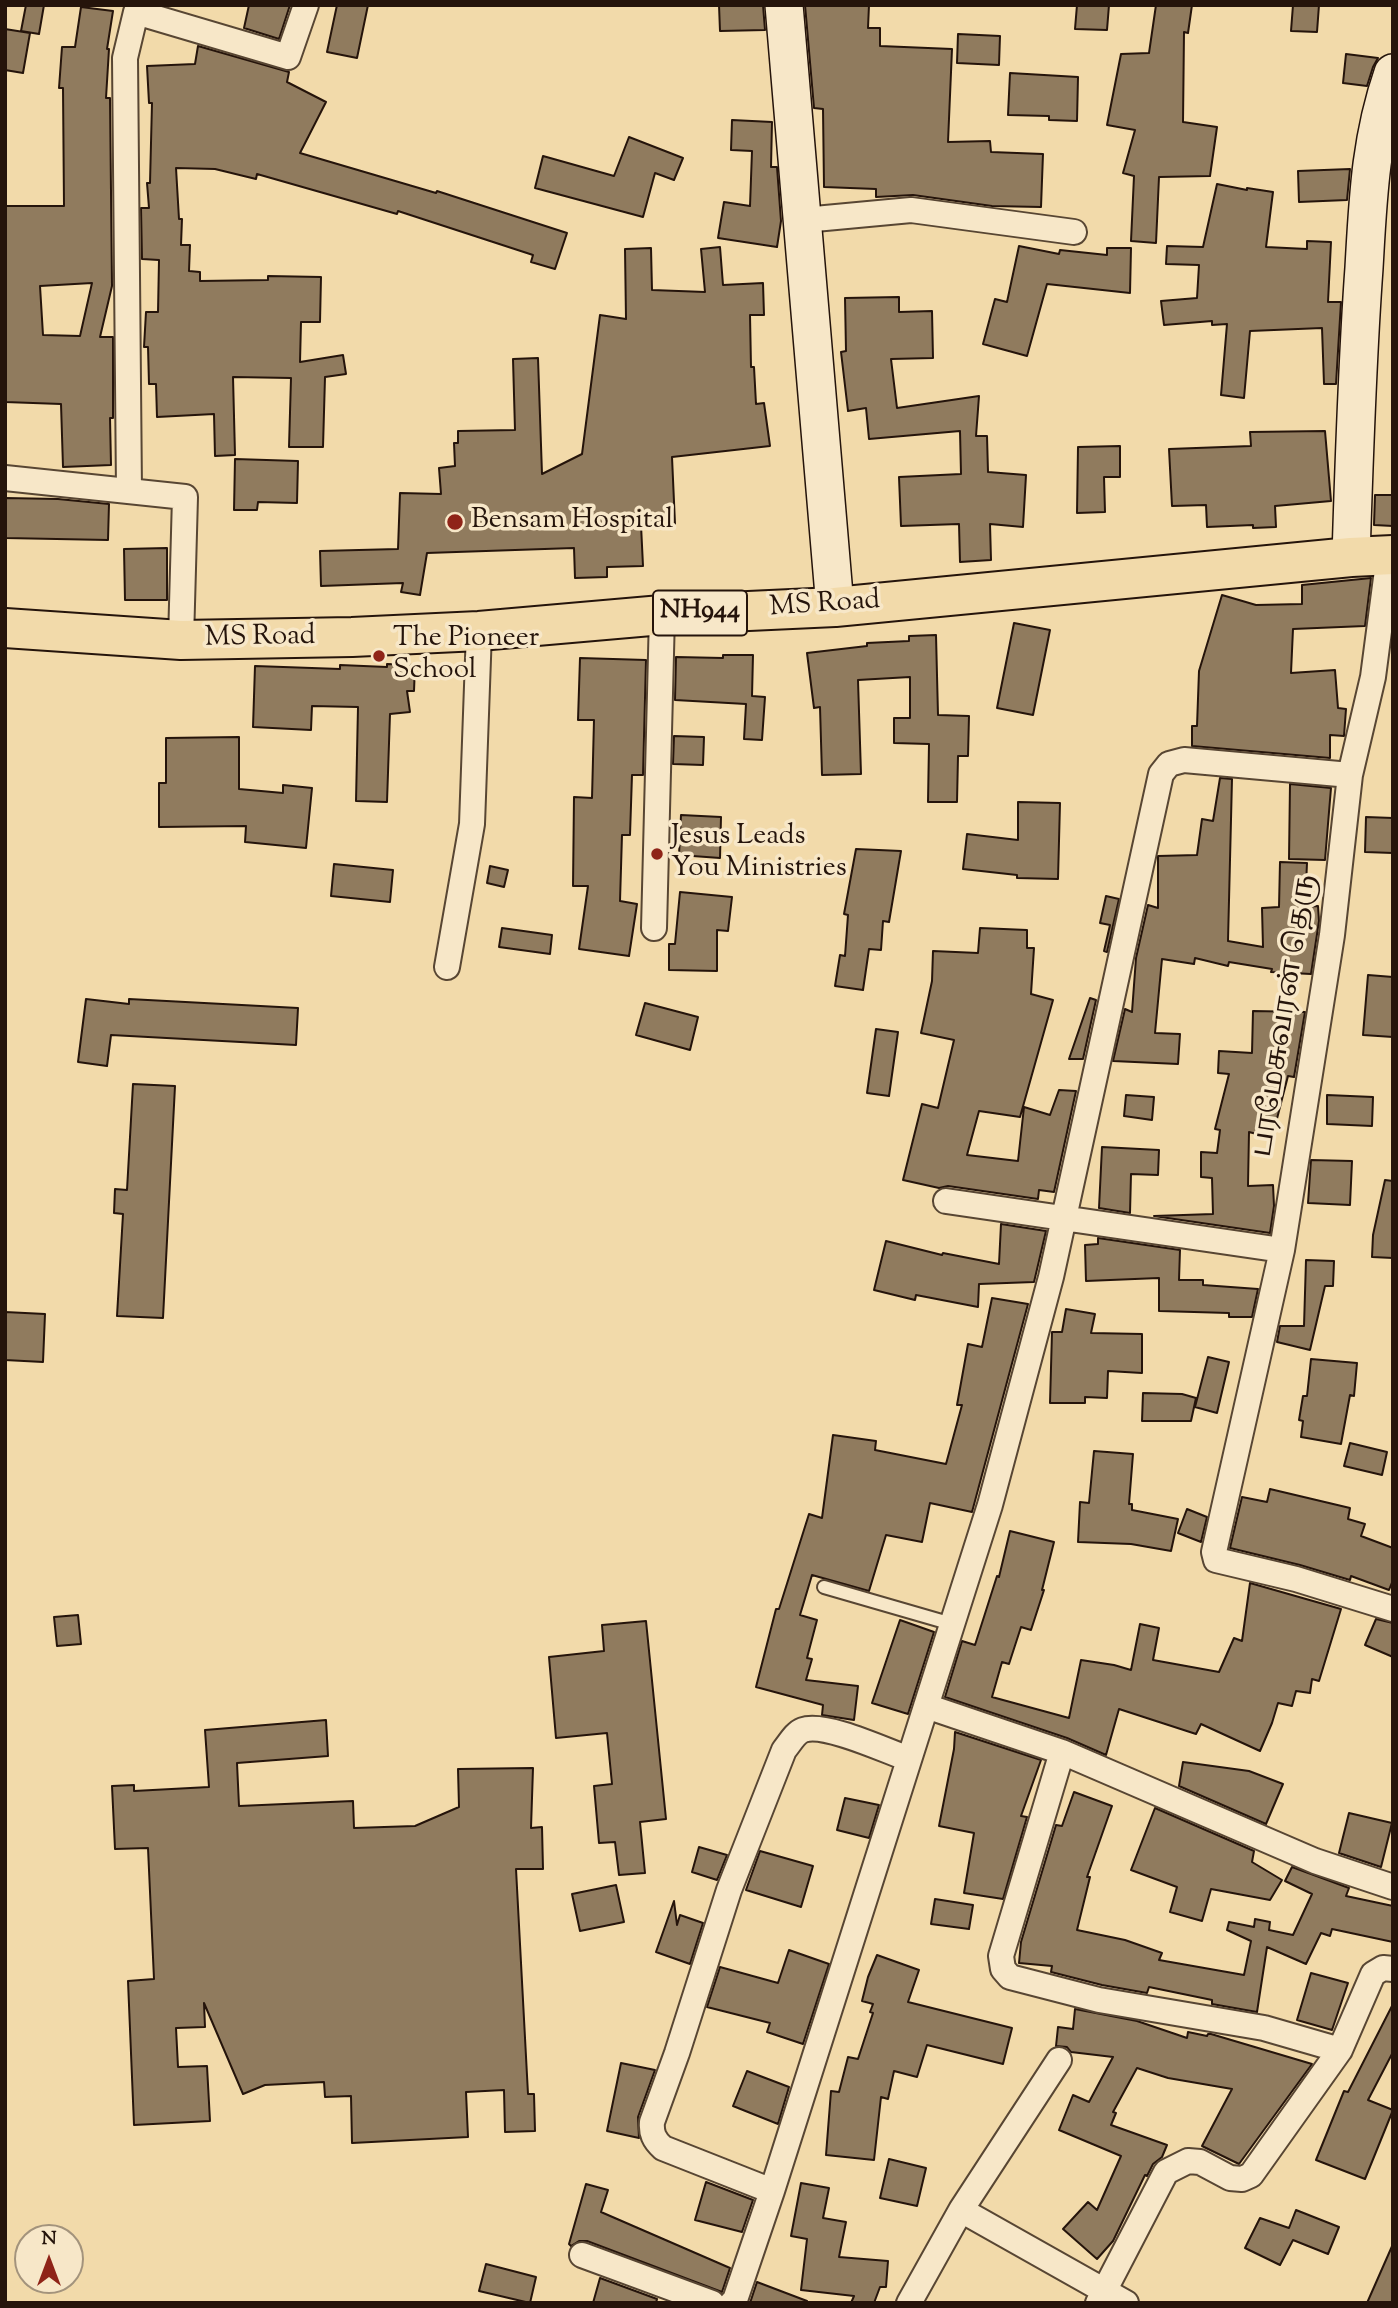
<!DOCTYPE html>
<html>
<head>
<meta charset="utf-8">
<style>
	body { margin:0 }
	#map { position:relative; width:1398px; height:2308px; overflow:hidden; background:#f2daaa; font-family:"Sorts Mill Goudy",serif }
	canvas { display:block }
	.frame { position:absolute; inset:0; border:7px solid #25140b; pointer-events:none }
	.north { position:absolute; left:14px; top:2224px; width:70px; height:70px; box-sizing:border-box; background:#f7e7c8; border:2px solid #a3937c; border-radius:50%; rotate:0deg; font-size:19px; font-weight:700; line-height:28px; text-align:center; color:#25140b }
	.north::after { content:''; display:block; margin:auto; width:24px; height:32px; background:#8f2418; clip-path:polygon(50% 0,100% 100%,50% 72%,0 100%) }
</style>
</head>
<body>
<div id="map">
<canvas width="1398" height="2308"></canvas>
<div class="frame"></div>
<div class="north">N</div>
</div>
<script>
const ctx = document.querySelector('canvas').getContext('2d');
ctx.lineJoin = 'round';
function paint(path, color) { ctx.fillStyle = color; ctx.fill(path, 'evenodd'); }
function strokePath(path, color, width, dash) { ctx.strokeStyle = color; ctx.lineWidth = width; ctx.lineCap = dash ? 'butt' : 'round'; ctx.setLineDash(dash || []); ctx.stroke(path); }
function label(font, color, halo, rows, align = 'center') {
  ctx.font = font + ' "Sorts Mill Goudy","Noto Serif Tamil",serif'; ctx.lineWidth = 7; ctx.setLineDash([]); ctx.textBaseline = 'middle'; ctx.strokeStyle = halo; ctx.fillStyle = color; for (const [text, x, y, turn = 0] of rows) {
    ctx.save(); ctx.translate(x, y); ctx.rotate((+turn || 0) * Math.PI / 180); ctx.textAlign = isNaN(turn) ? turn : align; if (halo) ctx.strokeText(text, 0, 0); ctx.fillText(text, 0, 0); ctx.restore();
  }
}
const building = new Path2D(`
	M26,5H44L39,34L21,31Z
	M249,5H290L279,39L244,28Z
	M337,5H368L357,58L327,52Z
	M719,5H763L765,30L720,31Z
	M805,5H869L868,28H880V46L952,49L948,142L990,141L991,152L1043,154L1041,207L992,206L913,195L876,197V189L824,187L823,109L814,108Z
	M1077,5H1109L1107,30L1075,29Z
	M1156,5H1192L1188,33L1184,32L1183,122L1217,127L1210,176L1159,177L1156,243L1131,241L1134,176L1123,173L1135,130L1107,125L1121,54L1149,53Z
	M1293,5H1319L1317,32L1291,31Z
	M81,7L113,11L107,49H109L106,98H110L112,286L100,337H113V418H110L111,465L63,467L61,404L5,402V206H64L63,88H59L62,47H75ZM92,283L80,336L43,335L40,286Z
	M5,29L30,33L23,73L5,70Z
	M958,34L1000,36L999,65L957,63Z
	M198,46L289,72L287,82L326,102L300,153L436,193L437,191L567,233L555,269L531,262L533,255L398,211L397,214L257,174L256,179L215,169L176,168L179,219H182L181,245H190L189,271L200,272V281L268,280V276L321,277L320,322H301L300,362L343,355L346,374L325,377L323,447H289L291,378L233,377L235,455L215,456L214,414L157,417L156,384H149L148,347H144L146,312H158L159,260L142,259L141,208H149L147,183H150L152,103H149L147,66L195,64Z
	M1346,54L1378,58L1373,67L1367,86L1343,83Z
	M1010,73L1078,77L1077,121L1049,120V116L1008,115Z
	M732,120L772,122L771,167H777L781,221L777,247L718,238L724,202L750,206L752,151L731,150Z
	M629,137L683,158L674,180L655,173L643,217L535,188L543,156L614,176Z
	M1350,169L1347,200L1299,202L1298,171Z
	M1217,184L1247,190V188L1273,192L1266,247L1307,249V241L1331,242L1328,302H1341L1336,384H1324L1322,328L1250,331L1244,398L1221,395L1227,324L1212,325V321L1164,325L1161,301L1197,298L1199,265L1166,264L1167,246L1203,247Z
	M1019,246L1059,254L1060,250L1107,255V248H1131L1130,293L1047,284L1027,356L983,344L995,299L1007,302Z
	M720,247L723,285L763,283L764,315H750L751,367H754L756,404L764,403L770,446L672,457L675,524L641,525L643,566L607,567V577L575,578L574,548L427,553L420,595L401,592L403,583L321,586L320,551L398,549L400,493L441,494L439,468L455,466L454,443H458V431L515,430L513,359L538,358L542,474L582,454L600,315L626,319L625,249L651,248L652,290L705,292L701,249Z
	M899,297V312L932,311L933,358L891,359L897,408L979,396L976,436H987L988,472L1026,475L1023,527L990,524L991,560L960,562L959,524L901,526L899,477L961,474L960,431L869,439L866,408L848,411L841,352L846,351L845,298Z
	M1325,431L1331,501L1275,506L1276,527L1253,528V525L1207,527L1206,505L1172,506L1169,449L1251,446L1250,432Z
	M1120,446V477H1104L1105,512L1077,513L1078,447Z
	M235,459L298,461L297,503L258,502L257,510H234Z
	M1375,495H1393V526L1374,525Z
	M5,498L58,499L109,504L108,540L5,538Z
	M167,548V600H125L124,549Z
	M1371,578L1365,626L1293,629L1291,673L1335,670L1338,708L1346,709L1344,736L1330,735V758L1192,746V726H1197L1199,671L1222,595L1256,605L1302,604V585Z
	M1014,623L1050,630L1033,715L997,708Z
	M936,635L938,715L969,716L968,756H958L957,802H928L929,744L894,743V718H910V677L858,680L861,774L822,775L820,707L814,708L807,653L867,646V643L909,641V636Z
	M723,655H753L752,696L765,697L762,740L744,739L746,704L675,700L676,657L723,658Z
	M580,658L646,660L643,775H632L630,835H622L620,901L637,904L629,956L579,949L588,886H573L574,797L592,798L594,720H578Z
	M387,664L415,665L414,691H407L410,712L390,714L387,802L356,801L358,707L312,706L311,730L253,727L255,666L340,669V665L387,667Z
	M674,736L704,737L703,765L673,764Z
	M239,737V789L283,793V785L312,788L306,848L245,842L246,826L159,827V783H166V738Z
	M1220,778L1232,779L1228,941L1263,947L1262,908L1279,907L1280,862L1307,863L1305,907L1318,906L1319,921L1311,974L1271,972L1272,969L1229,962L1228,966L1195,958L1194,964L1162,959L1155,1033L1180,1034L1178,1064L1113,1061L1125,1009L1132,1012L1136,958L1148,905L1158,908V856L1197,855L1202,819L1213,821Z
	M1290,784L1331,788L1325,860L1289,859Z
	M1018,802L1060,803L1058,879L1017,878V875L963,869L967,834L1018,840Z
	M681,815L721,817L720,858L679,855Z
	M1366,817L1393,818V853L1365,852Z
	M856,849L901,851L889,922L883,921L881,950L869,949L863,990L835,986L840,955L845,956L848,915L844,914Z
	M334,864L393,870L390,902L331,896Z
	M490,866L508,870L504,887L487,883Z
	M680,892L732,897L728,931L717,930V971L669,970V944H675Z
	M1106,896L1119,899L1107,952L1104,951L1110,925L1100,923Z
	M502,928L552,935L550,954L499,947Z
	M980,928L1027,930V948H1034L1031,994L1053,1000L1020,1117L979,1111L967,1155L1018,1161L1024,1107L1050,1115L1059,1090L1076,1091L1054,1192L1039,1190L1038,1199L948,1186L939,1188L903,1180L922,1104L938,1108L954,1040L921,1033L932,981L933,951L978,953Z
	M1368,975L1393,977V1037L1363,1035Z
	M1090,998L1096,1000L1083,1059H1069Z
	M86,999L129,1004V999L298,1008L296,1045L111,1035L107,1066L78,1062Z
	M645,1003L698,1017L690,1050L636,1035Z
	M1253,1011L1305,1012L1294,1077L1288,1076L1272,1138L1249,1132L1248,1186L1273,1185L1274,1206L1270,1233L1154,1216L1213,1214L1212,1178L1201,1177V1152L1217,1153L1220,1130L1215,1129L1229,1074L1218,1073L1219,1051L1252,1053Z
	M876,1029L898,1032L889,1096L867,1093Z
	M133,1084L175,1086L163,1318L117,1316L123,1214L114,1213L115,1189L127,1190Z
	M1126,1095L1154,1097L1152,1120L1124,1116Z
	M1327,1095L1373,1097L1372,1126L1327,1124Z
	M1102,1147L1159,1150L1158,1175L1131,1174L1130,1213L1099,1208Z
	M1311,1160L1352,1161L1350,1205L1308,1203Z
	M1385,1180L1393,1181V1258L1372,1257L1373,1235Z
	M1001,1224L1046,1231L1034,1282L979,1284L978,1307L916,1295L915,1300L874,1290L886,1241L942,1255L943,1253L999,1264Z
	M1098,1238L1180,1250L1179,1280H1203V1285L1258,1289L1252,1317H1229V1313L1159,1311V1278L1086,1281L1085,1245L1098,1244Z
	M1306,1260L1334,1261L1333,1286H1325L1310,1350L1277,1342L1280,1326H1304Z
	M992,1298L1028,1304L972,1512L930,1503L922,1542L886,1535L869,1591L812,1575L800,1615L817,1620L807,1658L812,1659L806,1680L858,1686L854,1720L822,1715L823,1705L756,1687L776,1609H779L809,1514L822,1518L833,1435L876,1441L875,1450L946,1464L962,1405H957L968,1344L982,1347Z
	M1066,1309L1095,1314L1091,1333L1142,1334V1373L1108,1371L1107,1398L1085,1397V1403H1050L1052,1332H1062Z
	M5,1312L45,1314L43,1362L5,1360Z
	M1208,1357L1229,1362L1217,1413L1195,1407Z
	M1311,1359L1357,1363L1354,1396L1350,1395L1341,1444L1301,1437L1303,1421L1299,1420L1303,1396H1307Z
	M1143,1393L1182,1394L1196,1398L1191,1421H1142Z
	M1350,1443L1387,1452L1382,1475L1344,1466Z
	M1094,1451L1133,1454L1129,1504H1132V1510L1178,1519L1171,1551L1131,1544L1078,1542L1080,1502L1089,1503Z
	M1270,1489L1350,1508L1348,1519L1365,1524L1361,1536L1393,1548V1580L1389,1590L1351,1576L1350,1580L1300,1565L1230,1548L1242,1497L1267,1502Z
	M1187,1509L1207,1517L1201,1542L1178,1533Z
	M1010,1531L1054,1542L1042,1590H1044L1031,1630L1021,1627L1009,1664L1002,1662L992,1697L1069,1718L1081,1660L1114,1665L1131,1670L1140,1624L1159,1628L1153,1660L1219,1672L1234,1638L1242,1641L1250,1583L1341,1609L1319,1681L1312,1679L1310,1693L1296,1691L1292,1706L1278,1703L1272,1723L1260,1751L1201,1724L1196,1734L1119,1709L1106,1755L1067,1738L945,1697L962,1641L975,1645L997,1576L999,1577Z
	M78,1615L81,1644L57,1646L54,1617Z
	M1376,1619L1393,1623V1657L1365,1645Z
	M900,1620L934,1632L908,1714L872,1703Z
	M646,1621L666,1819L640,1822L645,1873L619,1875L615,1842L599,1843L594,1786L612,1784L607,1733L556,1738L549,1657L604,1651L602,1625Z
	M326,1720L328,1756L237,1763L239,1806L353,1801L354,1828L415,1826L459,1807L458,1769L533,1768L531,1828L542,1827L543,1869H516L528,2094H534L535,2131L505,2132L504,2090L466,2092L468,2137L352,2143L351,2096L325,2097L324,2082L265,2085L243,2094L204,2003L205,2027L176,2028L178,2067L207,2066L210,2121L134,2125L128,1981L154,1979L148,1848L115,1849L112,1786L134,1785V1791L209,1787L205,1730Z
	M955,1732L1041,1760L1021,1816L1027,1817L1003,1899L964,1893L974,1833L939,1826L954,1749Z
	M1183,1762L1249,1771L1283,1784L1266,1824L1179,1786Z
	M1074,1792L1112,1806L1087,1877H1090L1077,1930L1125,1940L1162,1953L1159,1960L1244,1975L1251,1941L1227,1930L1229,1922L1254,1927L1255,1919L1270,1922L1269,1930L1293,1935L1312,1894L1285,1881L1292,1867L1349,1888L1346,1896L1393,1906V1942L1332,1929L1330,1936L1321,1933L1306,1964L1267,1947L1257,2012L1212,2004V2000L1149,1987L1147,1993L1102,1985L1051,1972L1052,1966L1019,1963L1021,1942L1056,1825L1062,1826Z
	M845,1798L879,1805L869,1838L837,1830Z
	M1155,1808L1254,1851L1252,1862L1282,1880L1270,1900L1211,1889L1202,1921L1170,1912L1177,1887L1131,1870Z
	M1349,1813L1392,1823L1381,1867L1339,1853Z
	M699,1847L727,1855L717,1880L692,1872Z
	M760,1851L813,1866L801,1907L746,1890Z
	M616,1885L624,1922L580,1931L572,1894Z
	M935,1899L973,1905L969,1929L931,1924Z
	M674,1901L677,1925L680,1915L703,1923L690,1964L656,1952Z
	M789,1950L829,1964L803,2044L767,2032L770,2023L707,2007L720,1967L778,1983Z
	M877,1955L919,1970L908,2002L1012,2028L1003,2064L927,2045L917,2077L894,2071L888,2099L881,2097L874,2160L826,2155L831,2091L839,2092L848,2057L858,2059L873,2013L870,2012L873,2004L862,2001L868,1977Z
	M1311,1973L1348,1983L1332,2030L1297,2020Z
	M1393,2004V2052L1368,2100L1393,2110L1365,2179L1316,2160L1344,2091L1348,2092Z
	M1075,2009L1137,2021L1187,2038L1188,2032L1207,2036L1208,2034H1211L1312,2064L1239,2164L1202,2146L1232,2089L1168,2078L1137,2068L1113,2112L1116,2113L1111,2125L1167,2145L1162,2157L1153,2164L1147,2176L1145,2175L1113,2241L1097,2259L1063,2229L1088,2202L1097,2210L1121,2156L1059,2130L1073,2095L1089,2102L1113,2057L1071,2052L1067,2047L1056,2046L1058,2027L1073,2029Z
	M621,2063L655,2070L638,2117L639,2138L607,2131Z
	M747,2071L789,2087L778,2124L733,2106Z
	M889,2159L926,2168L917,2206L880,2198Z
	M706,2182L753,2200L742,2232L695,2220Z
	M801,2183L829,2188L823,2218L846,2222L839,2257L888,2261L886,2287H880L874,2303H851L854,2296L801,2290L807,2239L791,2236Z
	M586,2184L608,2190L601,2212L730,2268L722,2292L587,2241H579L571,2246L569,2244Z
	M1296,2210L1339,2227L1328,2254L1293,2240L1280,2265L1245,2248L1260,2218L1289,2228Z
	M1393,2244V2303H1367Z
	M486,2264L536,2277L530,2303L479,2291Z
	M600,2278L657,2299L656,2303H593Z
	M757,2282L807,2301V2303H750Z`);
const lane = new Path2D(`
	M824,1587L952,1624`);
const street = new Path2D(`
	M804,220L911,210L1074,232
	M5,478L185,497L181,640
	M129,491L125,58L136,12L288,57L306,5
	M1389,555L1373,677L1350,775L1332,935L1282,1250L1214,1552L1216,1560L1296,1579L1393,1609
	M654,928L662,615
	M447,967L472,824L479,631
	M946,1201L1282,1250
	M926,1706L1062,1752L1315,1861L1393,1887
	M1062,1752L1001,1956L1003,1969L1010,1977L1099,2000L1264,2028L1340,2050
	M1059,2060L961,2210L1126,2303
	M772,2191L663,2148C654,2140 651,2133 652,2122L677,2053L729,1890L784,1750C790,1743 795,1733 803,1730C825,1722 886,1751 909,1759
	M582,2255L712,2303
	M732,2303L735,2300L772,2191L990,1505L1051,1277L1161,774L1169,764L1184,760L1350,775
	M909,2303L961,2210
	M1098,2303L1166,2172L1188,2161L1200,2162L1230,2178L1242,2179L1251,2175L1340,2050L1373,1974L1383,1968L1393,1969`);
const secondary = new Path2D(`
	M784,5L835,607
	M1351,557C1354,460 1357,364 1364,268C1368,198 1370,140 1393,73`);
const highway = new Path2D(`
	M5,628L181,640L352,637L479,631L662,615L835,607L1351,557L1393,555`);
const markers = [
	[455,522,9,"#8f2418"],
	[379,656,7,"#8f2418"],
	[657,854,7,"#8f2418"]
];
const shields = [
	[700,613,94]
];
const shieldNames = [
	["NH944",700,613]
];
const poiNames = [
	["Bensam Hospital",471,522],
	["The Pioneer",393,640],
	["School",393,672],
	["Jesus Leads",671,838],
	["You Ministries",671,870]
];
const streetNames = [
	["MS Road",825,606,-4],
	["MS Road",260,639,-1],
	["பரமேசுவரன் தெரு",1287,1016,-81]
];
paint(building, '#907b5e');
strokePath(building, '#25140b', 2);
strokePath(lane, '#584633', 16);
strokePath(street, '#584633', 28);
strokePath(secondary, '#25140b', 40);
strokePath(highway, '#25140b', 42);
strokePath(lane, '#f7e7c8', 12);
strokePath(street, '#f7e7c8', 24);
strokePath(secondary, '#f7e7c8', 37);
strokePath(highway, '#f2daaa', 38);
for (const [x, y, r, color] of markers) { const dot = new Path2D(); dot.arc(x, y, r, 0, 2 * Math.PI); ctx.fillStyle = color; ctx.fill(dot); strokePath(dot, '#f7e7c8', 2.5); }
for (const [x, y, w] of shields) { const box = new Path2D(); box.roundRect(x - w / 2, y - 22.5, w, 45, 5); ctx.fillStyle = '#f7e7c8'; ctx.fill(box); strokePath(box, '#25140b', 2); }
label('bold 26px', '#25140b', null, shieldNames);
label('28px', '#25140b', '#f7e7c8', poiNames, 'left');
label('28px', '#25140b', '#f7e7c8', streetNames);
</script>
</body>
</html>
